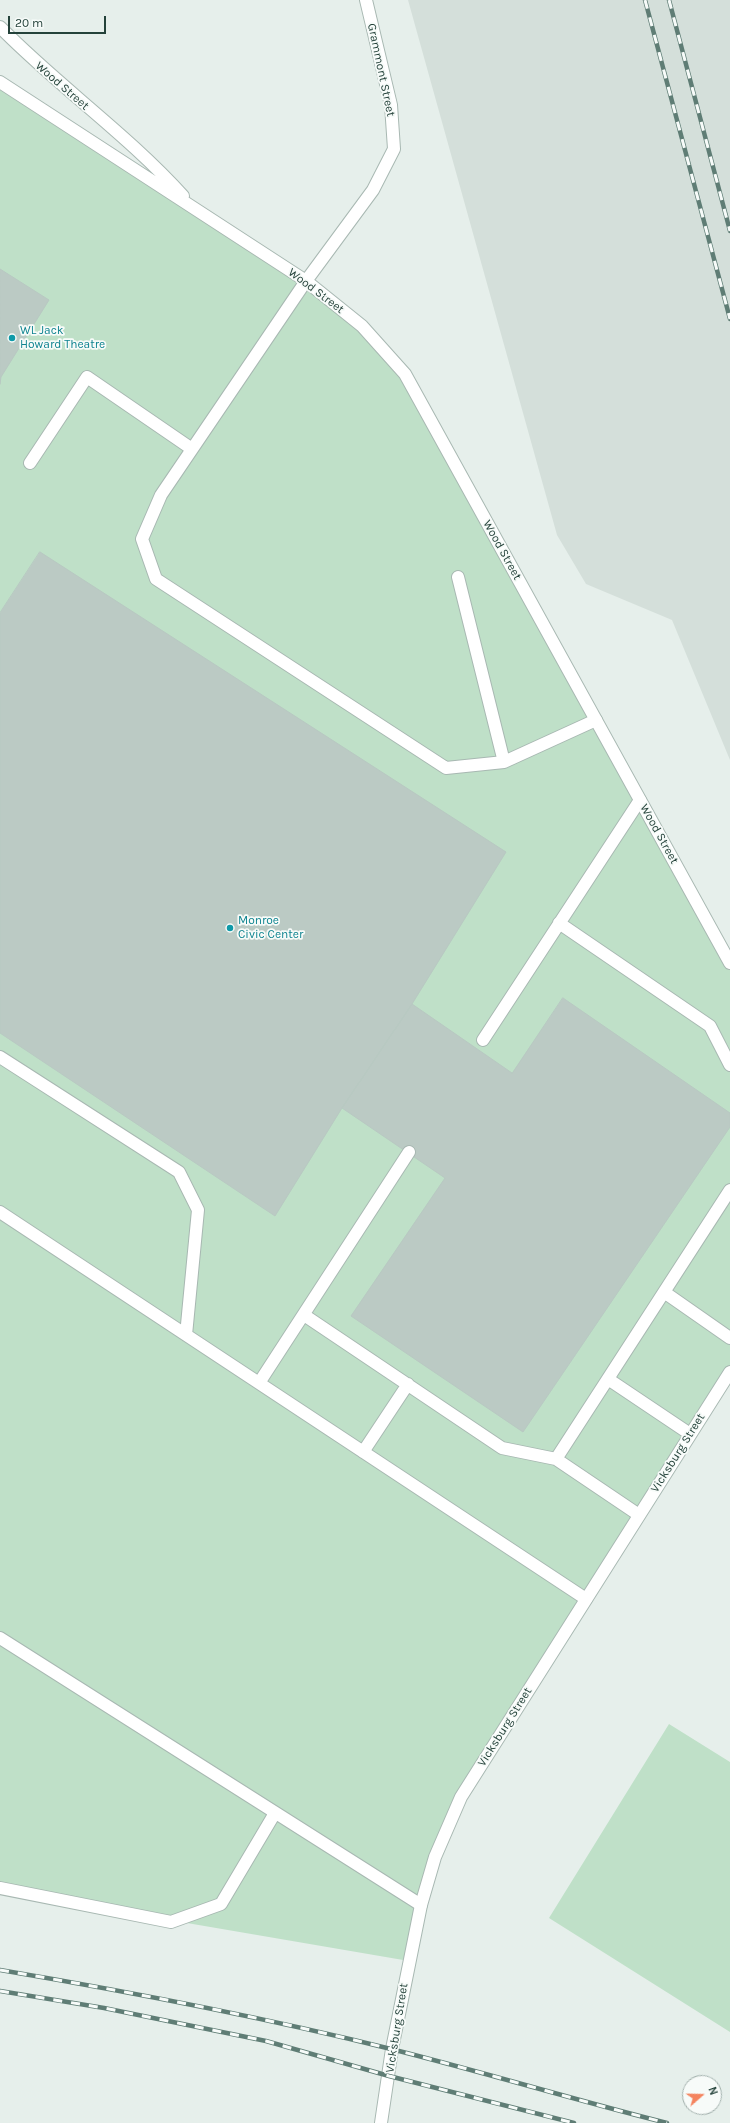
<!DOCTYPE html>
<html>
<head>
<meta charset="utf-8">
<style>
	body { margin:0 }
	#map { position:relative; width:730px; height:2123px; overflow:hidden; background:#e6efeb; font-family:Karla,sans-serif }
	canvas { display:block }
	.north { position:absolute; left:682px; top:2075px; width:40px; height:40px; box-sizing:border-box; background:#f7fbf9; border:1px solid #a3b1ad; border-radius:50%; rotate:70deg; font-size:11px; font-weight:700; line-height:16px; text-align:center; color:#24423a }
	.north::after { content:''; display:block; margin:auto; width:14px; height:18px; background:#f4845f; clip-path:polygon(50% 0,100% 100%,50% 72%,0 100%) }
	.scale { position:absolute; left:8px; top:16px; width:98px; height:18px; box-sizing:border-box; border:2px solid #24423a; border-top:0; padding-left:5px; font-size:12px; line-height:14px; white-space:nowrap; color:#24423a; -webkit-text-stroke:3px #f7fbf9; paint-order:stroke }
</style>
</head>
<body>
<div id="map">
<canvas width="730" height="2123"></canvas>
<div class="north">N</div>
<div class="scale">20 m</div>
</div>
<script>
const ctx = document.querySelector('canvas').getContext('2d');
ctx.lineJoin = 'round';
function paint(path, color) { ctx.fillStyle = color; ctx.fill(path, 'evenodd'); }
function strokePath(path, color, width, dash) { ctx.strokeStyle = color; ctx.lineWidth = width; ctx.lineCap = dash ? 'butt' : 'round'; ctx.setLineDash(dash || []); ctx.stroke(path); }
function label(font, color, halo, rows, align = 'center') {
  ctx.font = font + ' Karla,sans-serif'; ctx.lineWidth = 3.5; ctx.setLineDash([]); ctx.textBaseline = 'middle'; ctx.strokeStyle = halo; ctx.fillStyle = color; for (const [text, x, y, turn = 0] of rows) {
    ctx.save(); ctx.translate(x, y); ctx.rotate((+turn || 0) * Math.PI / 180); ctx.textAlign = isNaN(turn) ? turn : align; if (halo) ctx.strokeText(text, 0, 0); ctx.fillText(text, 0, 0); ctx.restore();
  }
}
const built = new Path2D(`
	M408,0H730V760L672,620L586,584L557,535Z`);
const green = new Path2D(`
	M0,84L306,281L405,374L730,963V1372L461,1797L435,1857L409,1961L0,1891Z
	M669,1724L730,1762V2032L549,1918Z`);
const building = new Path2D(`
	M0,269L49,300L1,377L0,384Z
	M40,552L506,852L412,1004L342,1108L275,1216L0,1033V613Z
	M563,998L730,1113V1127L523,1432L351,1316L445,1178L342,1108L412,1004L512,1073Z`);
const service = new Path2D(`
	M306,281L161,495L142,539L156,579L446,768L504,762L596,720
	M30,463L87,377L192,449
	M458,577L504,762
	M559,923L710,1026L730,1065
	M483,1040L640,800
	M0,1057L179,1172L198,1210L186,1335
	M0,1212L586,1599
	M664,1292L730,1338
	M304,1315L502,1448L556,1459
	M608,1379L690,1434
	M259,1383L409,1152
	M363,1452L408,1384
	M639,1515L556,1459L730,1190
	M0,1638L421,1905
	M0,1888L171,1922L221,1904L275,1813`);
const minor = new Path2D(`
	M0,27C58,86 128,135 183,196
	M0,82L306,281L362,326L405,374L730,963
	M306,281L373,190L394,149L391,105L366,0
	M381,2123L392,2049L421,1905L435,1857L461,1797L730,1372`);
const rail = new Path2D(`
	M645,0L730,319
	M669,0L730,231
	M0,1970C131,1992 262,2017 391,2049C483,2072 575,2100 667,2123
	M0,1991L104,2008L266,2041L389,2076L574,2123`);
const markers = [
	[12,338,4,"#0f9aa8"],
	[230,928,4,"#0f9aa8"]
];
const streetNames = [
	["Grammont Street",381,70,78],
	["Wood Street",62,86,41],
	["Wood Street",316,291,37],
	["Wood Street",502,550,61],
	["Wood Street",659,834,61],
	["Vicksburg Street",678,1453,-58],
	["Vicksburg Street",505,1727,-58],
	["Vicksburg Street",397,2028,-81]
];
const cultureNames = [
	["WL Jack",20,331],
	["Howard Theatre",20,345],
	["Monroe",238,921],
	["Civic Center",238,935]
];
paint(built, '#d4dfda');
paint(green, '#bfe0c8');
paint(building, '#bbcac4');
strokePath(building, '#b8c9c2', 1);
strokePath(service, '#a8b8b2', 14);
strokePath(minor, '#a8b8b2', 14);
strokePath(service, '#fff', 12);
strokePath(minor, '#fff', 12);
strokePath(rail, '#5f7d75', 4.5);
strokePath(rail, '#f7fbf9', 3, [9]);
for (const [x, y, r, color] of markers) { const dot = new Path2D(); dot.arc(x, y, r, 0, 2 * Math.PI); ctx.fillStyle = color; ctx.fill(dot); strokePath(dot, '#f7fbf9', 1.5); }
label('12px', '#24423a', '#f7fbf9', streetNames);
label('12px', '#0d838f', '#f7fbf9', cultureNames, 'left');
</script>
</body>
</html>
